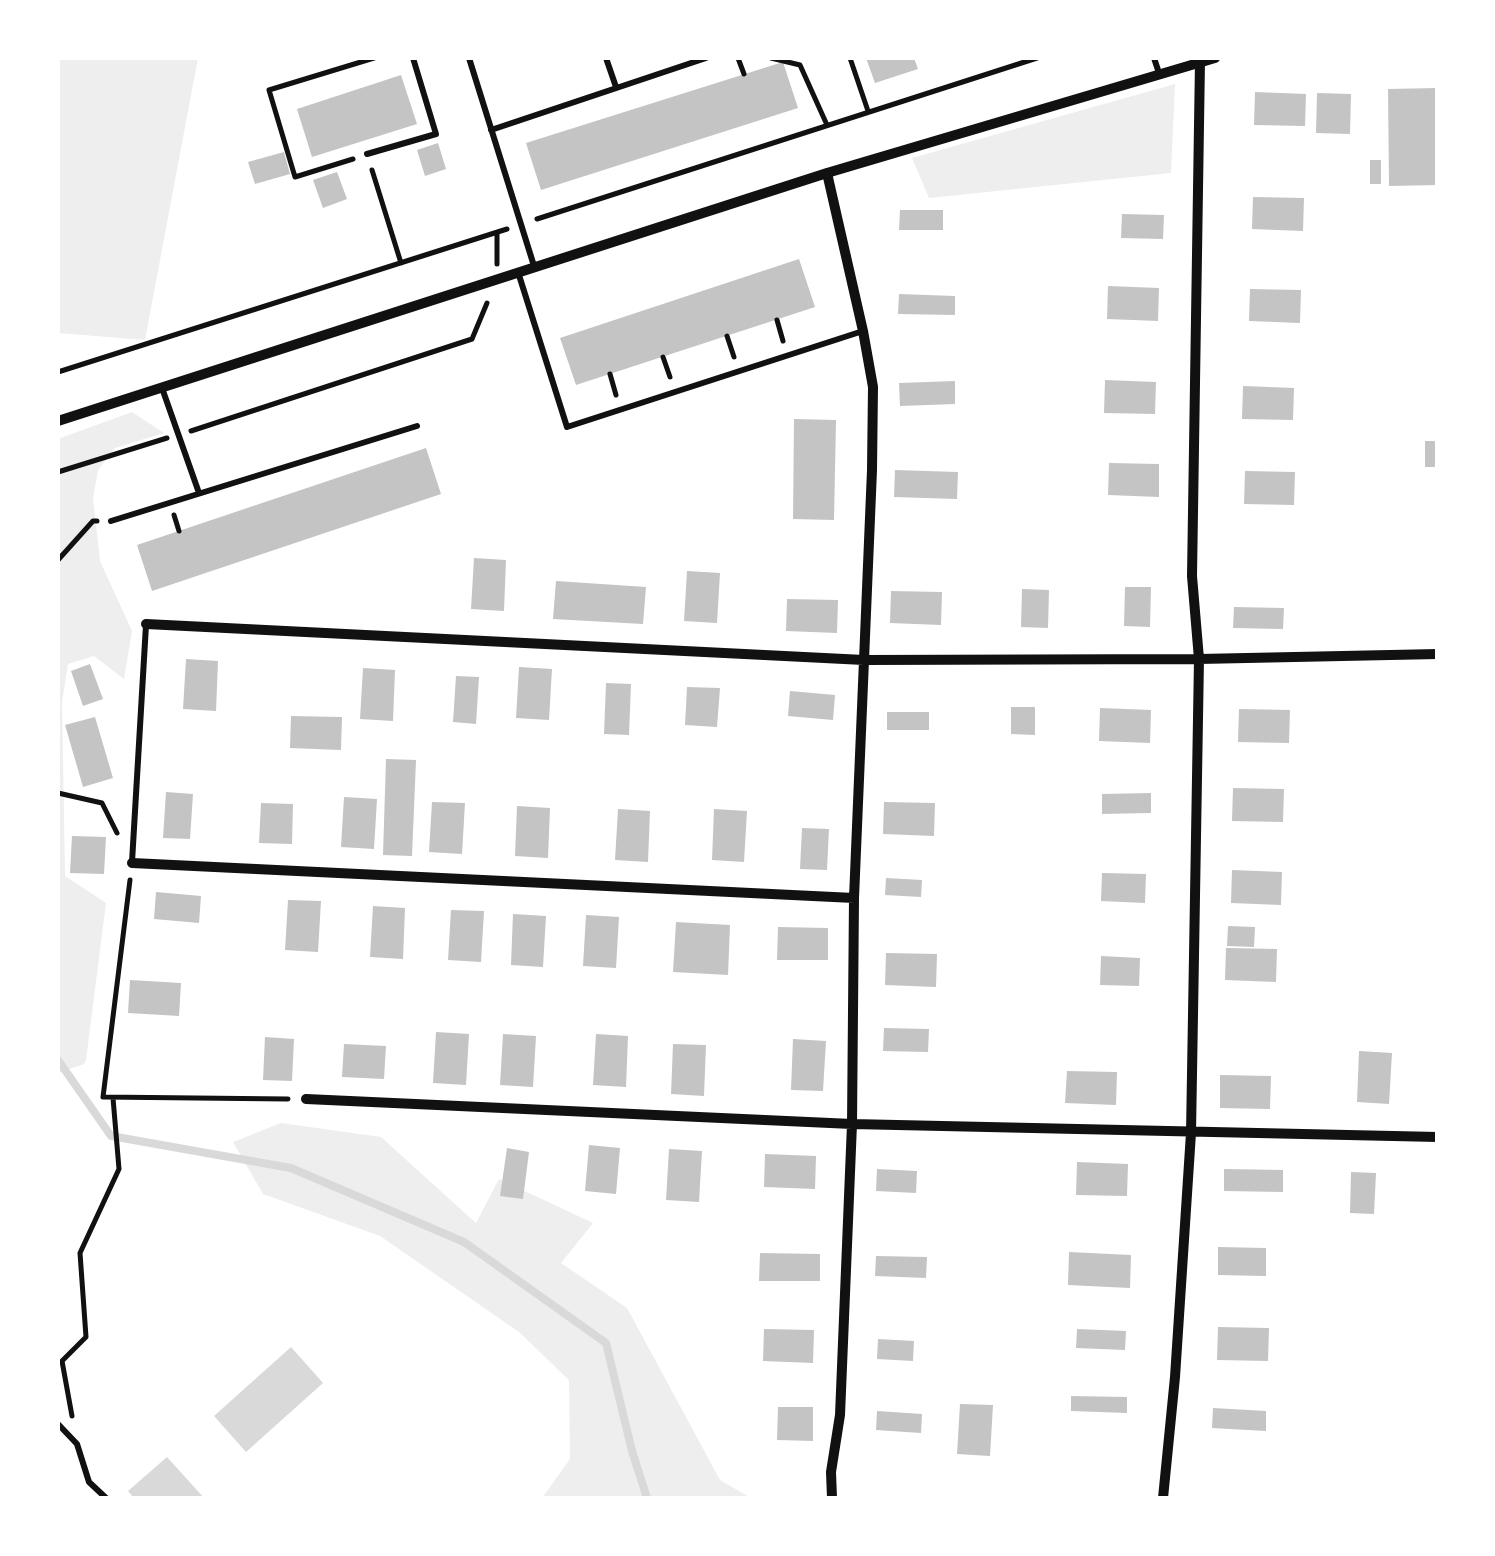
<!DOCTYPE html>
<html>
<head>
<meta charset="utf-8">
<style>
	body { margin:0 }
	#map { position:relative; width:1495px; height:1556px; overflow:hidden; background:#fff; font-family:"PT Serif",serif }
	canvas { display:block }
	.frame { position:absolute; inset:0; border:60px solid #fff; pointer-events:none }
</style>
</head>
<body>
<div id="map">
<canvas width="1495" height="1556"></canvas>
<div class="frame"></div>
</div>
<script>
const ctx = document.querySelector('canvas').getContext('2d');
ctx.lineJoin = 'round';
function paint(path, color) { ctx.fillStyle = color; ctx.fill(path, 'evenodd'); }
function strokePath(path, color, width, dash) { ctx.strokeStyle = color; ctx.lineWidth = width; ctx.lineCap = dash ? 'butt' : 'round'; ctx.setLineDash(dash || []); ctx.stroke(path); }
const green = new Path2D(`
	M58,58H198L145,340L58,333Z
	M1175,84L1171,173L929,198L912,158Z
	M132,412L164,433L115,448L98,470L93,498L100,561L132,631L124,679L94,656L68,664L62,702L65,876L106,903L86,1060L84,1064L58,1073V439Z
	M281,1123L381,1137L476,1223L499,1179L593,1223L561,1263L627,1308L720,1480L751,1498H542L570,1459L569,1380L519,1332L380,1236L263,1194L233,1142Z`);
const water = new Path2D(`
	M291,1347L323,1383L246,1452L214,1416Z
	M167,1457L204,1498H134L128,1491Z`);
const stream = new Path2D(`
	M58,1060L111,1136L291,1168L464,1242L606,1343L632,1451L647,1498`);
const building = new Path2D(`
	M866,58H914L918,69L875,83Z
	M783,62L798,108L541,190L526,143Z
	M401,75L417,124L312,157L297,109Z
	M1438,88V185L1389,186L1388,89Z
	M1255,92L1306,94L1305,126L1254,125Z
	M1317,93L1351,94L1350,134L1316,133Z
	M438,143L446,169L425,176L417,150Z
	M284,152L290,174L255,184L248,162Z
	M1370,160H1381V184H1370Z
	M337,172L347,199L323,208L313,180Z
	M1253,197L1304,198L1303,231L1252,229Z
	M900,210H943V230H899Z
	M1122,214L1164,215L1163,239L1121,238Z
	M799,259L815,307L576,385L560,338Z
	M1108,286L1159,288L1158,321L1107,319Z
	M1250,289L1301,290L1300,323L1249,321Z
	M899,294L955,296V315L898,314Z
	M1105,380L1156,382L1155,414L1104,413Z
	M955,381V404L900,406L899,383Z
	M1243,386L1294,388L1293,420L1242,419Z
	M794,419L836,420L834,520L793,519Z
	M1425,441H1438V467H1425Z
	M426,448L441,494L152,591L137,545Z
	M1109,463L1159,464V497L1108,495Z
	M895,470L958,472L957,499L894,497Z
	M1245,471L1295,472L1294,505L1244,504Z
	M474,558L506,560L504,611L471,609Z
	M687,571L720,573L717,623L684,621Z
	M556,581L646,587L643,624L553,619Z
	M1125,587H1151L1150,627L1124,626Z
	M1022,589L1049,590L1048,628L1021,627Z
	M891,591L942,592L941,625L890,623Z
	M787,599L838,600L837,633L786,631Z
	M1234,607L1284,608L1283,629L1233,628Z
	M186,659L218,661L216,711L183,709Z
	M90,664L103,699L83,706L71,671Z
	M519,667L552,669L549,720L516,718Z
	M363,668L395,670L393,721L360,719Z
	M456,676L479,677L476,724L453,722Z
	M606,683L631,684L629,735L604,734Z
	M687,687L720,688L717,727L685,725Z
	M790,691L835,695L833,720L788,716Z
	M1011,707H1035V735L1011,734Z
	M1100,708L1151,710L1150,743L1099,741Z
	M1239,709L1290,710L1289,743L1238,742Z
	M887,712H929V730H887Z
	M291,716L342,717L341,750L290,748Z
	M95,717L113,778L83,787L65,725Z
	M386,759L416,760L412,856L383,855Z
	M1233,788L1284,789L1283,822L1232,821Z
	M166,792L193,794L190,839L163,838Z
	M1151,793V813L1102,814V794Z
	M344,797L377,799L374,849L341,847Z
	M432,802L465,803L462,854L429,852Z
	M884,802L935,803L934,836L883,834Z
	M261,803L293,804L292,844L259,843Z
	M517,806L550,808L548,858L515,856Z
	M618,809L650,811L648,862L615,860Z
	M714,809L747,811L744,862L712,860Z
	M802,828L829,829L827,870L800,869Z
	M72,836L106,837L104,874L70,873Z
	M1232,870L1282,872L1281,905L1231,903Z
	M1102,873L1146,874L1145,903L1101,901Z
	M886,878L922,880L921,897L885,895Z
	M156,892L201,896L199,923L154,919Z
	M288,900L321,901L318,952L285,950Z
	M373,906L405,908L403,959L370,957Z
	M451,910L484,911L481,962L448,960Z
	M513,914L546,916L543,967L511,965Z
	M586,915L619,917L616,968L583,966Z
	M676,922L730,925L728,975L673,972Z
	M1228,926L1255,927L1254,947L1227,946Z
	M778,927L828,928V960H777Z
	M1226,948L1277,949L1276,982L1225,980Z
	M886,953L937,954L936,987L885,985Z
	M1101,956L1140,958L1139,986L1100,985Z
	M130,980L181,983L179,1016L128,1013Z
	M884,1028L929,1029L928,1052L883,1051Z
	M436,1032L469,1034L466,1085L433,1083Z
	M503,1034L536,1036L533,1087L500,1085Z
	M596,1034L628,1036L626,1087L593,1085Z
	M265,1037L294,1039L292,1081L263,1080Z
	M793,1039L826,1041L823,1091L791,1090Z
	M344,1044L386,1046L384,1079L342,1077Z
	M673,1044L706,1045L704,1096L671,1094Z
	M1359,1051L1392,1053L1389,1104L1357,1102Z
	M1067,1071L1117,1072L1116,1105L1065,1103Z
	M1220,1075L1271,1076L1270,1109L1220,1108Z
	M589,1145L620,1148L616,1194L585,1191Z
	M507,1148L529,1152L523,1199L500,1196Z
	M669,1149L702,1151L699,1202L666,1200Z
	M765,1154L816,1156L815,1189L764,1187Z
	M1077,1162L1128,1164L1127,1196L1076,1195Z
	M877,1169L917,1171L916,1193L876,1191Z
	M1224,1169L1283,1170V1192L1224,1191Z
	M1351,1172L1376,1173L1374,1214L1350,1213Z
	M1218,1247L1266,1248V1276L1218,1275Z
	M1069,1252L1131,1255L1130,1288L1068,1285Z
	M760,1253L820,1254V1281H759Z
	M876,1256L927,1257L926,1278L875,1276Z
	M1218,1327L1269,1328L1268,1361L1217,1360Z
	M764,1329L814,1330L813,1363L763,1361Z
	M1077,1329L1126,1331L1125,1350L1076,1348Z
	M878,1339L914,1341L913,1361L877,1359Z
	M1071,1396L1127,1397V1413L1071,1411Z
	M960,1404L993,1405L990,1456L957,1454Z
	M778,1407H813V1441L777,1440Z
	M1213,1408L1266,1411V1431L1212,1428Z
	M877,1411L922,1414L921,1433L876,1430Z`);
const path = new Path2D(`
	M738,58L744,74
	M771,58L800,65L827,125
	M850,58L868,111
	M353,159L295,177L269,90L374,58
	M372,170L401,263
	M537,219L1037,58
	M497,264V232
	M777,320L783,341
	M727,336L734,357
	M663,357L670,377
	M58,372L507,229
	M610,374L616,395
	M191,431L472,339L487,303
	M58,472L167,438
	M174,515L179,531
	M58,560L93,521H97
	M58,793L102,803L117,833
	M130,880L103,1097L288,1099
	M72,1416L62,1361L86,1337L80,1253L119,1169L113,1098`);
const service = new Path2D(`
	M469,58L534,266
	M606,58L616,87
	M1154,58L1159,73
	M491,130L706,58
	M367,154L436,134L413,58
	M518,272L567,427L863,331
	M162,388L199,493
	M111,521L417,426
	M132,862L146,625
	M58,1424L77,1444L89,1482L106,1498`);
const minor = new Path2D(`
	M827,173L863,331L873,387L872,470L854,898L852,1124L840,1415L831,1472L832,1498
	M58,421L827,173L1215,58
	M146,624L864,660L1199,659L1438,654
	M132,863L854,898
	M306,1099L852,1124L1438,1137
	M1163,1498L1175,1377L1191,1133L1199,659L1192,576L1200,61`);
paint(green, '#eee');
paint(water, '#d9d9d9');
strokePath(stream, '#d9d9d9', 8);
paint(building, '#c4c4c4');
strokePath(path, '#111', 5);
strokePath(service, '#111', 6);
strokePath(minor, '#111', 10);
</script>
</body>
</html>
